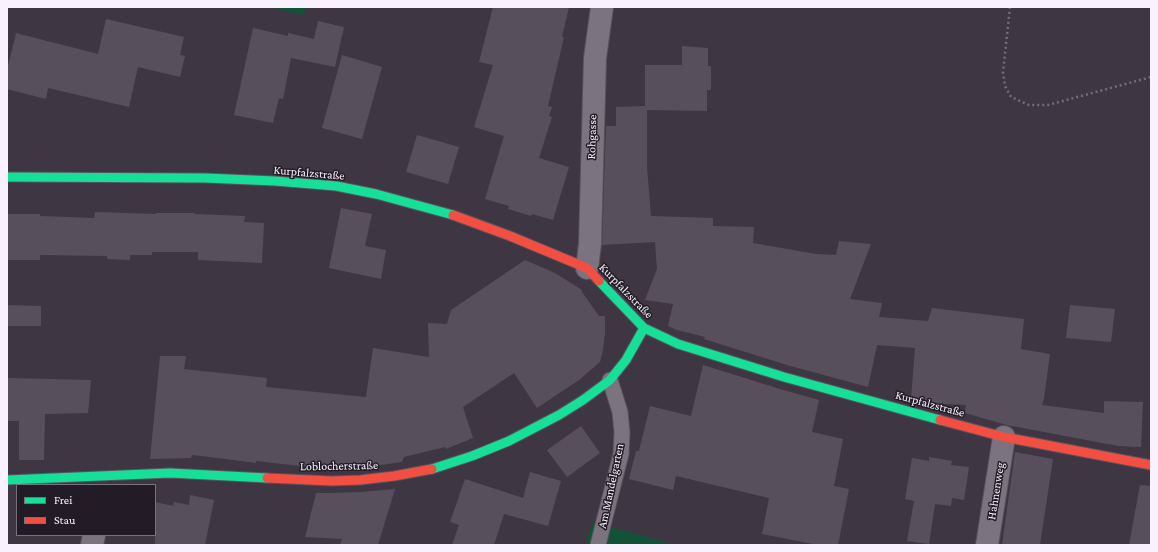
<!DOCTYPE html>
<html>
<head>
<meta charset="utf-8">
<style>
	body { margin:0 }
	#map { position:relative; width:1158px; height:552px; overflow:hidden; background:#3f3644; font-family:"Crimson Pro",serif }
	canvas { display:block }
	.frame { position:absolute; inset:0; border:8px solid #f9f1fe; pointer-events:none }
	.legend { position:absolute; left:16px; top:484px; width:140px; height:52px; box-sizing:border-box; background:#231c27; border:1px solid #79717d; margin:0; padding:5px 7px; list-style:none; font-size:12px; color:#f9f1fe }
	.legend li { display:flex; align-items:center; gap:8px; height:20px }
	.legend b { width:20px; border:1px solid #79717d }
</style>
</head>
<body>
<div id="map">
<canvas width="1158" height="552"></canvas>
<div class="frame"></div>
<ul class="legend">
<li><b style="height:5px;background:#16e098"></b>Frei</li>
<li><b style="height:5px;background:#f24e42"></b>Stau</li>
</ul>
</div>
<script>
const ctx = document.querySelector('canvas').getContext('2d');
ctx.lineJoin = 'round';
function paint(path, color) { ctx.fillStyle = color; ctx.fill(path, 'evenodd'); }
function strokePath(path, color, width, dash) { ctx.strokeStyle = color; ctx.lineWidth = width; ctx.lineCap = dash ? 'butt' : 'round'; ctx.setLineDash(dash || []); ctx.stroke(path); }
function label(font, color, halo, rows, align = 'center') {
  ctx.font = font + ' "Crimson Pro",serif'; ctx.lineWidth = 3; ctx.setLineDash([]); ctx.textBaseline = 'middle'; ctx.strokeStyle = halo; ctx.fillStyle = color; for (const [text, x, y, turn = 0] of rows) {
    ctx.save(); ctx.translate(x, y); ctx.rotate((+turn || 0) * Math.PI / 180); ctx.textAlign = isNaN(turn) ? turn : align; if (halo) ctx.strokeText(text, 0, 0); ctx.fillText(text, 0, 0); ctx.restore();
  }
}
const green = new Path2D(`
	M269,7H306L304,15Z
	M592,522L670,543V545H586Z`);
const building = new Path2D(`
	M493,7H569L562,37H564L548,106L552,107L549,116L552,117L539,158L569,167L553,220L532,214L531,216L508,209L509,206L485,199L504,136L474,127L493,65L479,62Z
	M106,19L184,37L180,55L185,56L180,77L138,67L129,107L48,88L46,99L7,89V70L16,33L98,54Z
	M318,21L344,27L335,67L291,58L283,99L279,98L273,123L234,115L253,28L288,36V33L314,39Z
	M682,46L708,48V66H711V90H707V111L647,110V167L651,216L713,218V226L754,227L753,243L816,254L836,255L839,241L871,244L850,299L882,303L879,317L928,321L932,308L1024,319L1021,349L1050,354L1044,398L1042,405L1104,413V401L1143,402L1141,447L1118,446L1007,425L965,413L966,405L926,403L911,399L915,348L877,345L868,387L787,365L704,339L705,337L677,330L668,326L673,304L645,300L657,269L655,242L602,245L606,126H616V107L645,106V65H682Z
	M342,55L382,67L362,139L322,128Z
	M417,135L459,147L448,184L406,172Z
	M341,208L372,214L365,246L386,250L381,279L329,268Z
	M95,212L156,214V213H194V214L245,216L244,222L264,223L262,263L198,260V252H152V255H130V260L107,259V256L40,255V260H7V214H40V216L94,218Z
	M525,260L555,273L582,290V292L599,316H605V333L603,350L600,362L579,380L537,408L514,373L463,407L473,438L446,449L445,447L404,457L402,462L359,468H332L309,467L256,461V463L218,458L192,455L191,458L150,459L160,356H186L184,369L267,378L266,387L366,397L373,348L429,357L428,323L447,324L451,310Z
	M7,305L41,306V326H7Z
	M1070,305L1115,309L1111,342L1066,338Z
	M703,365L780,389L819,400L812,432L843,439L834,486L849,489L838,545H818L762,534L769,498L676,476L673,490L629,479L636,451H639L650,406L691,416Z
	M7,378L91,380L88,413L45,414L44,460H19V421H7Z
	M581,426L600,453L567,477L547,450Z
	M1015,452L1053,459L1040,545H1002Z
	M929,457L952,461L951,465L969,467L964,500L952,498L951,506L935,504L929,544L907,541L914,501L905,499L912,458L929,461Z
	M530,472L561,481L548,526L504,514L494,545H452L459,525L450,522L465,479L523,498Z
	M1140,485L1151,486V545H1129Z
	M395,489L378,545H340L342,539L305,537L316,493H332L361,492Z
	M190,495L214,500L205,545H155V502L173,506L174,502L189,505Z`);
const path = new Path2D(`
	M1010,7L1003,72L1005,86L1011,97L1029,105H1048L1151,77`);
const lane = new Path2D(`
	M598,545L621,454L622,432L620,412L610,380`);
const street = new Path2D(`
	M587,268L590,244L595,58L602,7
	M92,545L94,535
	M987,545L1004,437`);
const fast = new Path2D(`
	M7,177L205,178L275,181L336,186L376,194L453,215
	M599,281L644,328L678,344L784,377L940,420
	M432,469L472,456L509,441L559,415L583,400L610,380L626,360L644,328
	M7,480L170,473L267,478`);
const jam = new Path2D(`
	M453,215L510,236L587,268L599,281
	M940,420L1004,437L1151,465
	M267,478L332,481L360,480L394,476L432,469`);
const streetNames = [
	["Rohgasse",592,137,-88],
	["Kurpfalzstraße",309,173,5],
	["Kurpfalzstraße",626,291,46],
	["Kurpfalzstraße",930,404,15],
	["Loblocherstraße",339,466,-1],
	["Am Mandelgarten",611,486,-78],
	["Hahnenweg",996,491,-81]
];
paint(green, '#125236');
paint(building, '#57505c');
strokePath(lane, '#59525d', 17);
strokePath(street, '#59525d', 24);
strokePath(fast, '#59525d', 11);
strokePath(jam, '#59525d', 11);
strokePath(path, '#756d79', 2.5, [2, 3]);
strokePath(lane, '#7b7480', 15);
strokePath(street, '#7b7480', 22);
strokePath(fast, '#16e098', 9);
strokePath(jam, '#f24e42', 9);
label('12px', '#f9f1fe', '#231c27', streetNames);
</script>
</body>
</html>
